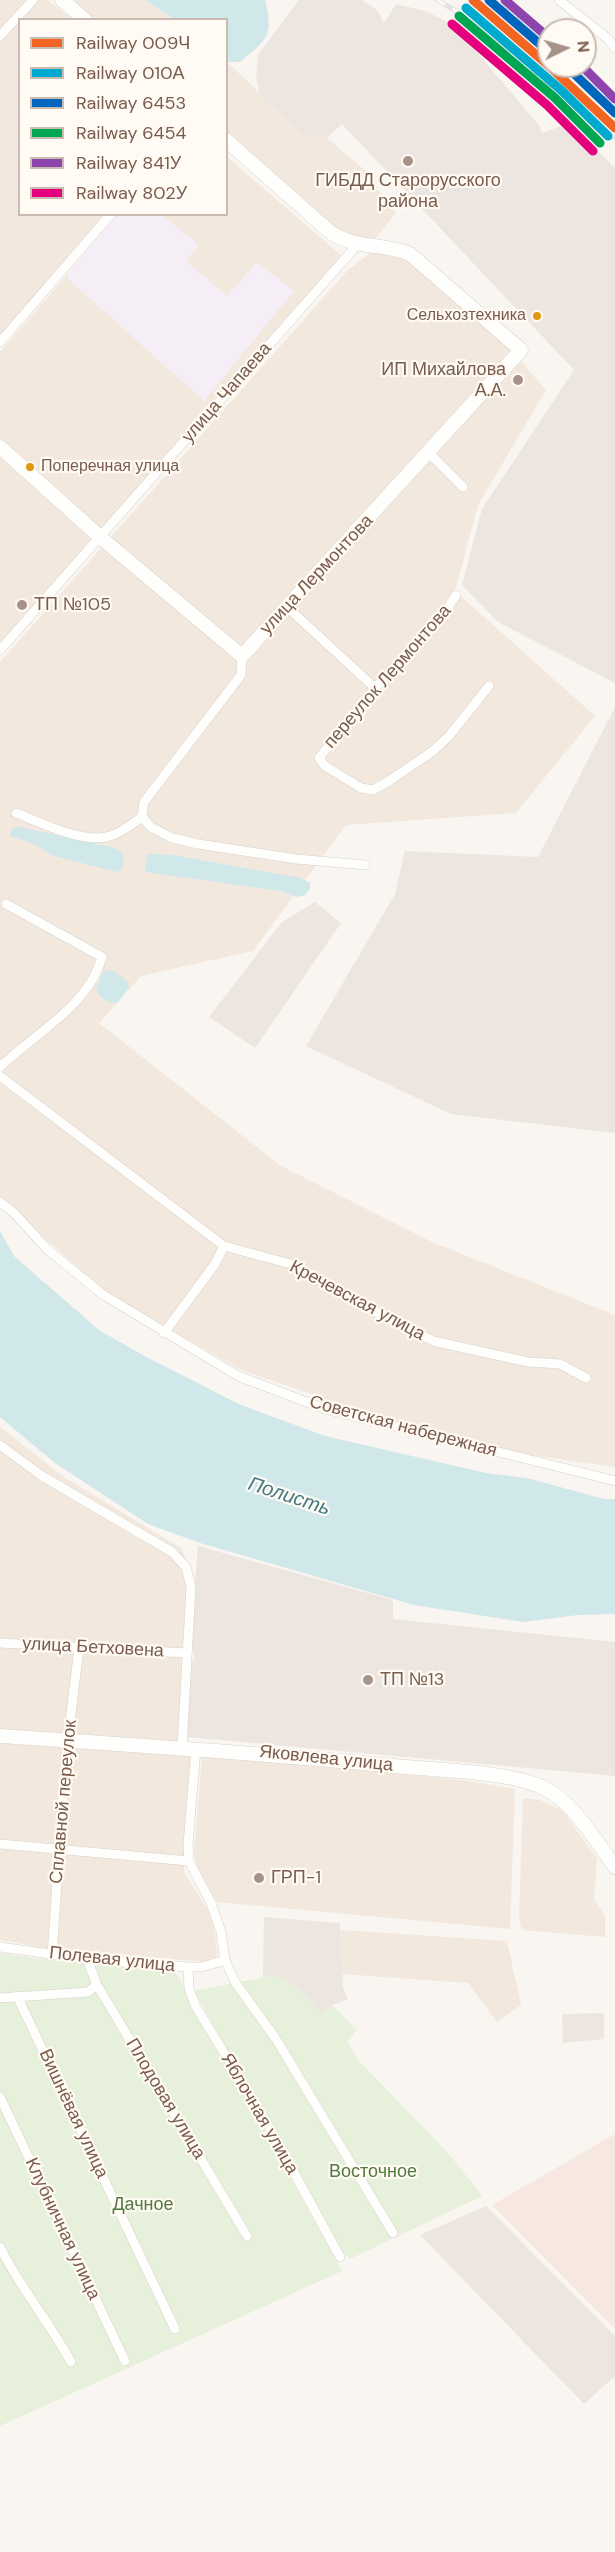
<!DOCTYPE html>
<html>
<head>
<meta charset="utf-8">
<style>
	body { margin:0 }
	#map { position:relative; width:615px; height:2552px; overflow:hidden; background:#f9f5f0; font-family:"DM Sans",sans-serif }
	canvas { display:block }
	.legend { position:absolute; left:18px; top:18px; width:210px; height:198px; box-sizing:border-box; background:#fffaf3; border:2px solid #cabbb1; margin:0; padding:8px 10px; list-style:none; font-size:18px; color:#7a5c4d }
	.legend li { display:flex; align-items:center; gap:12px; height:30px }
	.legend b { width:30px; border:2px solid #cabbb1 }
	.north { position:absolute; left:537px; top:18px; width:60px; height:60px; box-sizing:border-box; background:#fffaf3; border:2px solid #cabbb1; border-radius:50%; rotate:85deg; font-size:16px; font-weight:700; line-height:24px; text-align:center; color:#7a5c4d }
	.north::after { content:''; display:block; margin:auto; width:21px; height:27px; background:#a69286; clip-path:polygon(50% 0,100% 100%,50% 72%,0 100%) }
</style>
</head>
<body>
<div id="map">
<canvas width="615" height="2552"></canvas>
<ul class="legend">
<li><b style="height:8px;background:#f26522"></b>Railway 009Ч</li>
<li><b style="height:8px;background:#00a9ce"></b>Railway 010А</li>
<li><b style="height:8px;background:#0065bd"></b>Railway 6453</li>
<li><b style="height:8px;background:#00a651"></b>Railway 6454</li>
<li><b style="height:8px;background:#8e44ad"></b>Railway 841У</li>
<li><b style="height:8px;background:#e5007d"></b>Railway 802У</li>
</ul>
<div class="north">N</div>
</div>
<script>
const ctx = document.querySelector('canvas').getContext('2d');
ctx.lineJoin = 'round';
function paint(path, color) { ctx.fillStyle = color; ctx.fill(path, 'evenodd'); }
function strokePath(path, color, width, dash) { ctx.strokeStyle = color; ctx.lineWidth = width; ctx.lineCap = dash ? 'butt' : 'round'; ctx.setLineDash(dash || []); ctx.stroke(path); }
function label(font, color, halo, rows, align = 'center') {
  ctx.font = font + ' "DM Sans",sans-serif'; ctx.lineWidth = 4.5; ctx.setLineDash([]); ctx.textBaseline = 'middle'; ctx.strokeStyle = halo; ctx.fillStyle = color; for (const [text, x, y, turn = 0] of rows) {
    ctx.save(); ctx.translate(x, y); ctx.rotate((+turn || 0) * Math.PI / 180); ctx.textAlign = isNaN(turn) ? turn : align; if (halo) ctx.strokeText(text, 0, 0); ctx.fillText(text, 0, 0); ctx.restore();
  }
}
const residential = new Path2D(`
	M0,0H48L71,19L20,20V214L103,215L0,336Z
	M72,0H145L174,19H94Z
	M227,62L304,135L327,138L373,177L371,184L387,200L396,213L375,239L363,240L341,233L227,134Z
	M227,157L342,256L0,643V352L119,215L226,214Z
	M370,253H391L411,261L510,349L546,390L478,505L455,591L595,716L516,813L346,825L253,951L141,976L99,1023L281,1166L432,1242L615,1315V1467L509,1452L367,1413L241,1370L105,1292L0,1198V662L348,270Z
	M0,1427L64,1477L181,1548L192,1572L183,1738L192,1761L184,1872L212,1916L218,1956L205,1962L45,1948L0,1940Z
	M202,1755L462,1780L515,1789L510,1929L217,1902L198,1872L194,1852Z
	M523,1798L540,1800L562,1810L597,1858L594,1900L605,1915V1937L522,1930L519,1918Z
	M341,1930L507,1941L521,2005L497,2022L468,1983L342,1974Z`);
const commercial = new Path2D(`
	M615,2134V2329L492,2205Z`);
const industrial = new Path2D(`
	M299,0H362L377,10L384,23L396,4L425,11L448,22L470,38V44L538,124L542,133L570,123L615,168V683L498,622L462,585L482,509L574,370L342,124L327,138L304,135L260,95L256,77L258,55Z
	M615,707V1133L451,1114L306,1046L395,894L405,851L538,857Z
	M315,902L341,923L255,1048L209,1017L282,922Z
	M198,1546L393,1600V1619L615,1642V1776L187,1737L190,1666L195,1656L190,1642Z
	M264,1917L340,1923L343,1987L348,1999L332,2005L321,2014L298,1987L275,1975L263,1977Z
	M604,2013V2039L563,2043L562,2014Z
	M486,2206L615,2336V2376L584,2404L420,2235Z`);
const education = new Path2D(`
	M118,214L162,215L199,245L186,261L227,296L257,262L294,291L204,401L68,279L67,274Z`);
const green = new Path2D(`
	M0,1953L44,1959L175,1971L342,2271L0,2426Z
	M275,1975L298,1987L321,2013L332,2005L357,2030L347,2041L359,2061L449,2154L482,2196L350,2259L342,2251L194,1991Z`);
const water = new Path2D(`
	M145,0H265C274,37 267,39 240,62H227L226,20L174,19Z
	M20,827L111,847L122,852L124,862L121,870L117,872L51,855L34,844L10,836L12,828Z
	M152,854L172,855L301,878L310,883V889L305,895L296,897L281,891L145,872L147,855Z
	M112,970L127,981L129,988L117,1003C106,1002 101,999 96,989L104,971Z
	M0,1231L14,1256L99,1330L148,1358L241,1405L325,1436L486,1473L527,1478L604,1499H615V1614L578,1615L523,1622L414,1605L200,1543L148,1524L55,1463L0,1417Z`);
const street = new Path2D(`
	M559,0L607,38L615,48
	M0,36L33,0
	M0,342L111,214
	M429,453L463,487
	M456,595L445,612L375,688L319,758L325,766L361,788L373,790L389,781L433,751L449,736L489,686
	M287,607L375,688
	M0,650L358,244
	M16,813C40,822 85,845 110,836C121,833 132,824 142,817
	M142,817L151,827L172,838L198,844L296,859L365,865
	M142,817L144,802L241,675L242,656
	M0,1067C35,1033 89,1006 102,957L6,904
	M0,1076L224,1246L294,1265L364,1306L433,1341L528,1362L560,1364L586,1378
	M0,1202L14,1213L47,1249L102,1294L238,1376L325,1409L615,1481
	M164,1333L215,1264L224,1246
	M0,1445L42,1476L172,1552L186,1567L191,1587L182,1747
	M0,1643L186,1653
	M196,1748L188,1845L189,1861L211,1903L221,1932L225,1960L235,1982L276,2039L393,2233
	M0,1844L189,1861
	M0,1947L87,1959L188,1967H202L225,1960
	M52,1955L66,1754L79,1648
	M87,1959L97,1985L247,2236
	M188,1967L189,1989L196,2007L267,2123L340,2257
	M17,1996L175,2329
	M0,1998L88,1992L97,1985
	M0,2097L125,2361
	M0,2247C20,2288 50,2323 71,2362`);
const secondary = new Path2D(`
	M62,0L85,20
	M0,447L100,537L242,656L521,350L410,254C383,243 354,249 330,232L226,140
	M0,1736C132,1745 263,1753 394,1766C435,1770 506,1771 542,1787C572,1800 596,1841 615,1867`);
const rail = new Path2D(`
	M437,0L456,11L613,137
	M495,0L549,47
	M570,66L615,106`);
const rail1 = new Path2D(`
	M473,0L549,66
	M549,66L615,128`);
const rail2 = new Path2D(`
	M466,8L561,90L608,136`);
const rail3 = new Path2D(`
	M489,0L549,52
	M566,66L615,113`);
const rail4 = new Path2D(`
	M459,16L554,97L600,143`);
const rail5 = new Path2D(`
	M505,0L549,38
	M582,66L615,99`);
const rail6 = new Path2D(`
	M452,24L547,105L593,151`);
const markers = [
	[408,161,6,"#a69286"],
	[537,316,5,"#de970f"],
	[518,380,6,"#a69286"],
	[30,467,5,"#de970f"],
	[22,605,6,"#a69286"],
	[368,1680,6,"#a69286"],
	[259,1878,6,"#a69286"]
];
const busNames = [
	["Сельхозтехника",526,316],
	["Поперечная улица",41,467,"left"]
];
const poiNames = [
	["ГИБДД Старорусского",408,181,"center"],
	["района",408,202,"center"],
	["ИП Михайлова",506,370,"right"],
	["А.А.",506,391,"right"],
	["ТП №105",34,605],
	["ТП №13",380,1680],
	["ГРП-1",271,1878]
];
const streetNames = [
	["улица Чапаева",227,393,-49],
	["улица Лермонтова",317,575,-47],
	["переулок Лермонтова",388,677,-49],
	["Кречевская улица",357,1301,28],
	["Советская набережная",403,1427,15],
	["улица Бетховена",93,1648,3],
	["Яковлева улица",326,1759,6],
	["Сплавной переулок",64,1802,-85],
	["Полевая улица",112,1960,6],
	["Плодовая улица",165,2099,59],
	["Вишнёвая улица",73,2114,65],
	["Яблочная улица",259,2114,60],
	["Клубничная улица",62,2229,65]
];
const parkNames = [
	["Восточное",373,2172],
	["Дачное",143,2205]
];
const waterNames = [
	["Полисть",289,1497,18]
];
paint(residential, '#f2e8de');
paint(commercial, '#f6e8e1');
paint(industrial, '#ede5e0');
paint(education, '#f6eef6');
paint(green, '#e7f0db');
paint(water, '#d0e8ea');
strokePath(street, '#d7d1cb', 10);
strokePath(secondary, '#d9d2cb', 15);
strokePath(street, '#fefefd', 9);
strokePath(secondary, '#fefefd', 14);
strokePath(rail, '#e6e3e7', 5);
strokePath(rail, '#fffaf3', 3, [9]);
strokePath(rail1, '#f26522', 9);
strokePath(rail2, '#00a9ce', 9);
strokePath(rail3, '#0065bd', 9);
strokePath(rail4, '#00a651', 9);
strokePath(rail5, '#8e44ad', 9);
strokePath(rail6, '#e5007d', 9);
for (const [x, y, r, color] of markers) { const dot = new Path2D(); dot.arc(x, y, r, 0, 2 * Math.PI); ctx.fillStyle = color; ctx.fill(dot); strokePath(dot, '#fffaf3', 2); }
label('16px', '#7a5c4d', '#fffaf3', busNames, 'right');
label('18px', '#7a5c4d', '#fffaf3', poiNames, 'left');
label('18px', '#7a5c4d', '#fffaf3', streetNames);
label('18px', '#537a41', '#fffaf3', parkNames);
label('italic 20px', '#437c86', '#fffaf3', waterNames);
</script>
</body>
</html>
